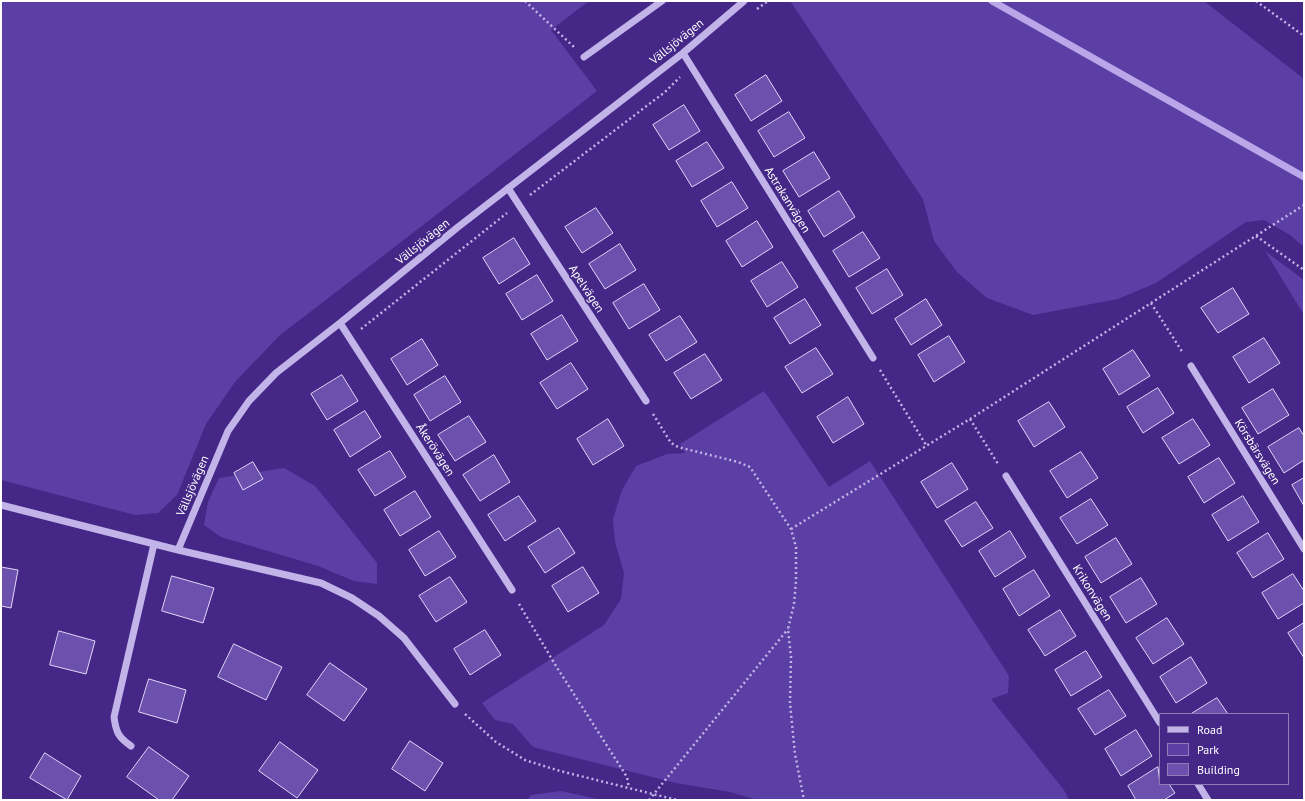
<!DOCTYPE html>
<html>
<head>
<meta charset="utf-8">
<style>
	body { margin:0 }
	#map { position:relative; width:1305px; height:801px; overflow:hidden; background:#442787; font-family:"PT Sans",sans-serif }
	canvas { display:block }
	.frame { position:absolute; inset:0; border:2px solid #fff; pointer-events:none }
	.legend { position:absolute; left:1159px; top:713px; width:130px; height:72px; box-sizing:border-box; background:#442787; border:1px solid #8f7db7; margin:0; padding:5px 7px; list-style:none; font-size:12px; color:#fff }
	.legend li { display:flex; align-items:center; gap:8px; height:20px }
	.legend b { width:20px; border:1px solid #8f7db7 }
</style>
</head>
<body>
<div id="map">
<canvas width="1305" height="801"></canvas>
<div class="frame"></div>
<ul class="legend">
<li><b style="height:5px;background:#c2b3e8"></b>Road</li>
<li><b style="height:11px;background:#5c3fa5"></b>Park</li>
<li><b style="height:11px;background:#6b50ae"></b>Building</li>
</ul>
</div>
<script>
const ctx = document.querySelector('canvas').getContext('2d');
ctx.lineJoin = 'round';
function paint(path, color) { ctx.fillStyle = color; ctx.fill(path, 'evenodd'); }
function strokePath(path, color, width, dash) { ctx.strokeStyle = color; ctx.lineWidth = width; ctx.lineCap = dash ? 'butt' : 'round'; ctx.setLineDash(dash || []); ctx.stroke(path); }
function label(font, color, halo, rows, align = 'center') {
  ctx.font = font + ' "PT Sans",sans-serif'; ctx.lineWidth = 3.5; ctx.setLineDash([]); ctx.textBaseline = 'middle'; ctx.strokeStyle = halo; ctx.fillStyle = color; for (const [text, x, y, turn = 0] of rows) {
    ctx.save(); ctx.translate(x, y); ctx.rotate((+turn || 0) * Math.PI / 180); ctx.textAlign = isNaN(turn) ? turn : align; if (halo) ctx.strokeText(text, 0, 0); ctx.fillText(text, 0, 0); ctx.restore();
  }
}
const green = new Path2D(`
	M1,1H589L551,30L597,91L279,336L235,382L206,424L177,495L158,513L135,515L1,480Z
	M790,1H1204L1304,79V247L1290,235L1264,220L1246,222L1156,283L1118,299L1033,315L987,298L957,272L934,241L923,199Z
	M1265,251L1304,280V315Z
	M764,391L829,487L870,461L1009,676L1008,693L991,699L1064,790L1069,800H757L730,792L676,783L533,747L513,724L495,720L482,703L604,625L621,599L624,573L615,542L613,519L622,490L636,466L667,454L685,453L680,444Z
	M284,468L315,486L343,520L377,563V584L354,581L318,566L221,537L204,525L208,502L219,478Z
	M561,791L602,800H527L531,795Z`);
const stream = new Path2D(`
	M992,1L1304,177`);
const building = new Path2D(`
	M766,75L782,101L751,121L735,95Z
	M684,105L700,131L669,150L653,125Z
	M789,112L805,138L774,157L758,131Z
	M707,142L724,168L692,187L676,161Z
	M814,152L830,178L799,197L783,171Z
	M732,182L748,208L717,227L701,201Z
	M839,191L855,217L824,237L808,211Z
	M596,208L613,233L582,253L565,227Z
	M757,221L773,247L742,267L726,241Z
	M863,232L880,258L849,277L833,251Z
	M514,238L530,264L499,284L483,258Z
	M620,244L636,270L605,289L589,264Z
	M782,262L798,287L767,307L751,281Z
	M887,269L903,295L872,314L856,288Z
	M537,275L553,301L522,320L506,294Z
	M644,284L660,310L629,329L613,303Z
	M1233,288L1249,314L1218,333L1201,308Z
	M805,299L821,325L790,344L774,318Z
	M926,299L942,325L911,345L895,319Z
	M562,315L578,341L547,360L531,334Z
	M680,316L697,342L666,361L649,335Z
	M949,336L965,362L934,382L918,355Z
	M1264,338L1280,363L1249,383L1233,357Z
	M422,339L438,365L407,385L391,359Z
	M816,348L833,374L802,393L785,367Z
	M1133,350L1150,376L1119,395L1103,369Z
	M705,354L722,380L691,399L674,373Z
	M571,363L588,389L557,409L540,383Z
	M342,375L358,401L327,420L311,394Z
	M445,376L461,402L430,421L414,395Z
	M1158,388L1174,413L1143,433L1127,407Z
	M1273,389L1289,415L1258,434L1242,408Z
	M848,397L864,424L833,443L817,417Z
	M1049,402L1065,427L1034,447L1018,421Z
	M365,411L381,437L350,457L334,430Z
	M469,416L486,442L455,461L438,435Z
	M608,419L624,446L593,465L577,439Z
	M1193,419L1210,445L1179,464L1162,438Z
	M1299,428L1304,436V460L1284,473L1268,447Z
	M390,451L406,477L375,496L358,470Z
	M1081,452L1098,478L1067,498L1050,471Z
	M494,455L510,482L480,501L463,475Z
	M1219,458L1235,483L1204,503L1188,477Z
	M253,462L263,479L243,490L234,473Z
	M952,463L968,489L937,508L921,482Z
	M1304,478V506L1292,485Z
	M415,491L431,517L400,536L384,510Z
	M519,496L536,521L505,541L488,515Z
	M1243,496L1259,522L1228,541L1212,515Z
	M1091,499L1108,525L1077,544L1060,518Z
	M976,502L993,528L962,547L945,521Z
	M559,528L575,553L545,573L528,547Z
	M439,531L456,557L425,576L409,550Z
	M1010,531L1026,557L995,577L979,551Z
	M1268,533L1284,559L1253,578L1237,553Z
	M1116,538L1132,564L1101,583L1085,557Z
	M1,567L18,570L11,608L1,606Z
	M583,567L599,593L568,612L552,586Z
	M1034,570L1050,596L1019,616L1003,589Z
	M1293,574L1304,591V603L1278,619L1262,593Z
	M172,576L214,588L203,623L162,611Z
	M450,577L467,602L436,622L419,596Z
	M1141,578L1157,604L1126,623L1110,597Z
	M1060,610L1076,636L1045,656L1028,630Z
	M1167,618L1184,644L1153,664L1136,638Z
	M1304,623V658L1288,633Z
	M485,630L501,655L470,675L454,649Z
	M59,631L95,641L86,674L50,665Z
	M234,644L282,667L266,700L218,677Z
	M1086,651L1102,677L1071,696L1055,670Z
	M1191,657L1207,683L1176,703L1160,677Z
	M330,663L367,689L344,721L307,695Z
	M149,679L186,690L177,723L139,712Z
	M1109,690L1126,716L1095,735L1078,709Z
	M1217,698L1228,714H1191Z
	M1136,730L1152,756L1121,776L1105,749Z
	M410,741L443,763L425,791L392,769Z
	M280,742L318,770L297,798L259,771Z
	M149,747L189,776L172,800H159L127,777Z
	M45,753L81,776L67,800L30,778Z
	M1158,767L1160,784H1169L1175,793L1164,800H1136L1128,786Z`);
const path = new Path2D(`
	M525,1L574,47
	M1256,1L1304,36
	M757,9L768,1
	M530,195L665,92L680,77
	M1256,236L1304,270
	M1151,303L1183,353
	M361,329L507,213
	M880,370L926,445
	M653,414L671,443L678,447L738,462L750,467L791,529L796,547V581L794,604L788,629L791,657L790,703L795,754L804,800
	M970,419L998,464
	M791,529L970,419L1304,205
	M519,604L556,666L627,777L629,788
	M465,714L496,742L525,760L560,771L677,800
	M649,800L788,629`);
const minor = new Path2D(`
	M683,53L873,358
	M584,57L662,1
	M508,188L646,401
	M340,323L512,590
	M1191,366L1304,549
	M1006,476L1160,723
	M1,505L178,550L228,431L249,401L276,373L340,323L458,227L683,53L744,1
	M178,550L321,583L352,598L379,616L404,638L455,704
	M131,746C118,737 116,732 114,717L154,544
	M1198,784L1208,800`);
const streetNames = [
	["Vällsjövägen",677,42,-39],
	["Astrakanvägen",787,200,58],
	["Vällsjövägen",423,242,-39],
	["Apelvägen",586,289,57],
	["Åkerövägen",435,450,57],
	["Körsbärsvägen",1257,452,58],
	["Vällsjövägen",193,486,-67],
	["Krikonvägen",1092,593,58]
];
paint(green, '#5c3fa5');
strokePath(stream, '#b9a7e9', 7);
paint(building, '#6b50ae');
strokePath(building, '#e0d7f7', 1);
strokePath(path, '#c2b3e8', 2.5, [2, 3]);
strokePath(minor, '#c2b3e8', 7);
label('12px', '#fff', '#442787', streetNames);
</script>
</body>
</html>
